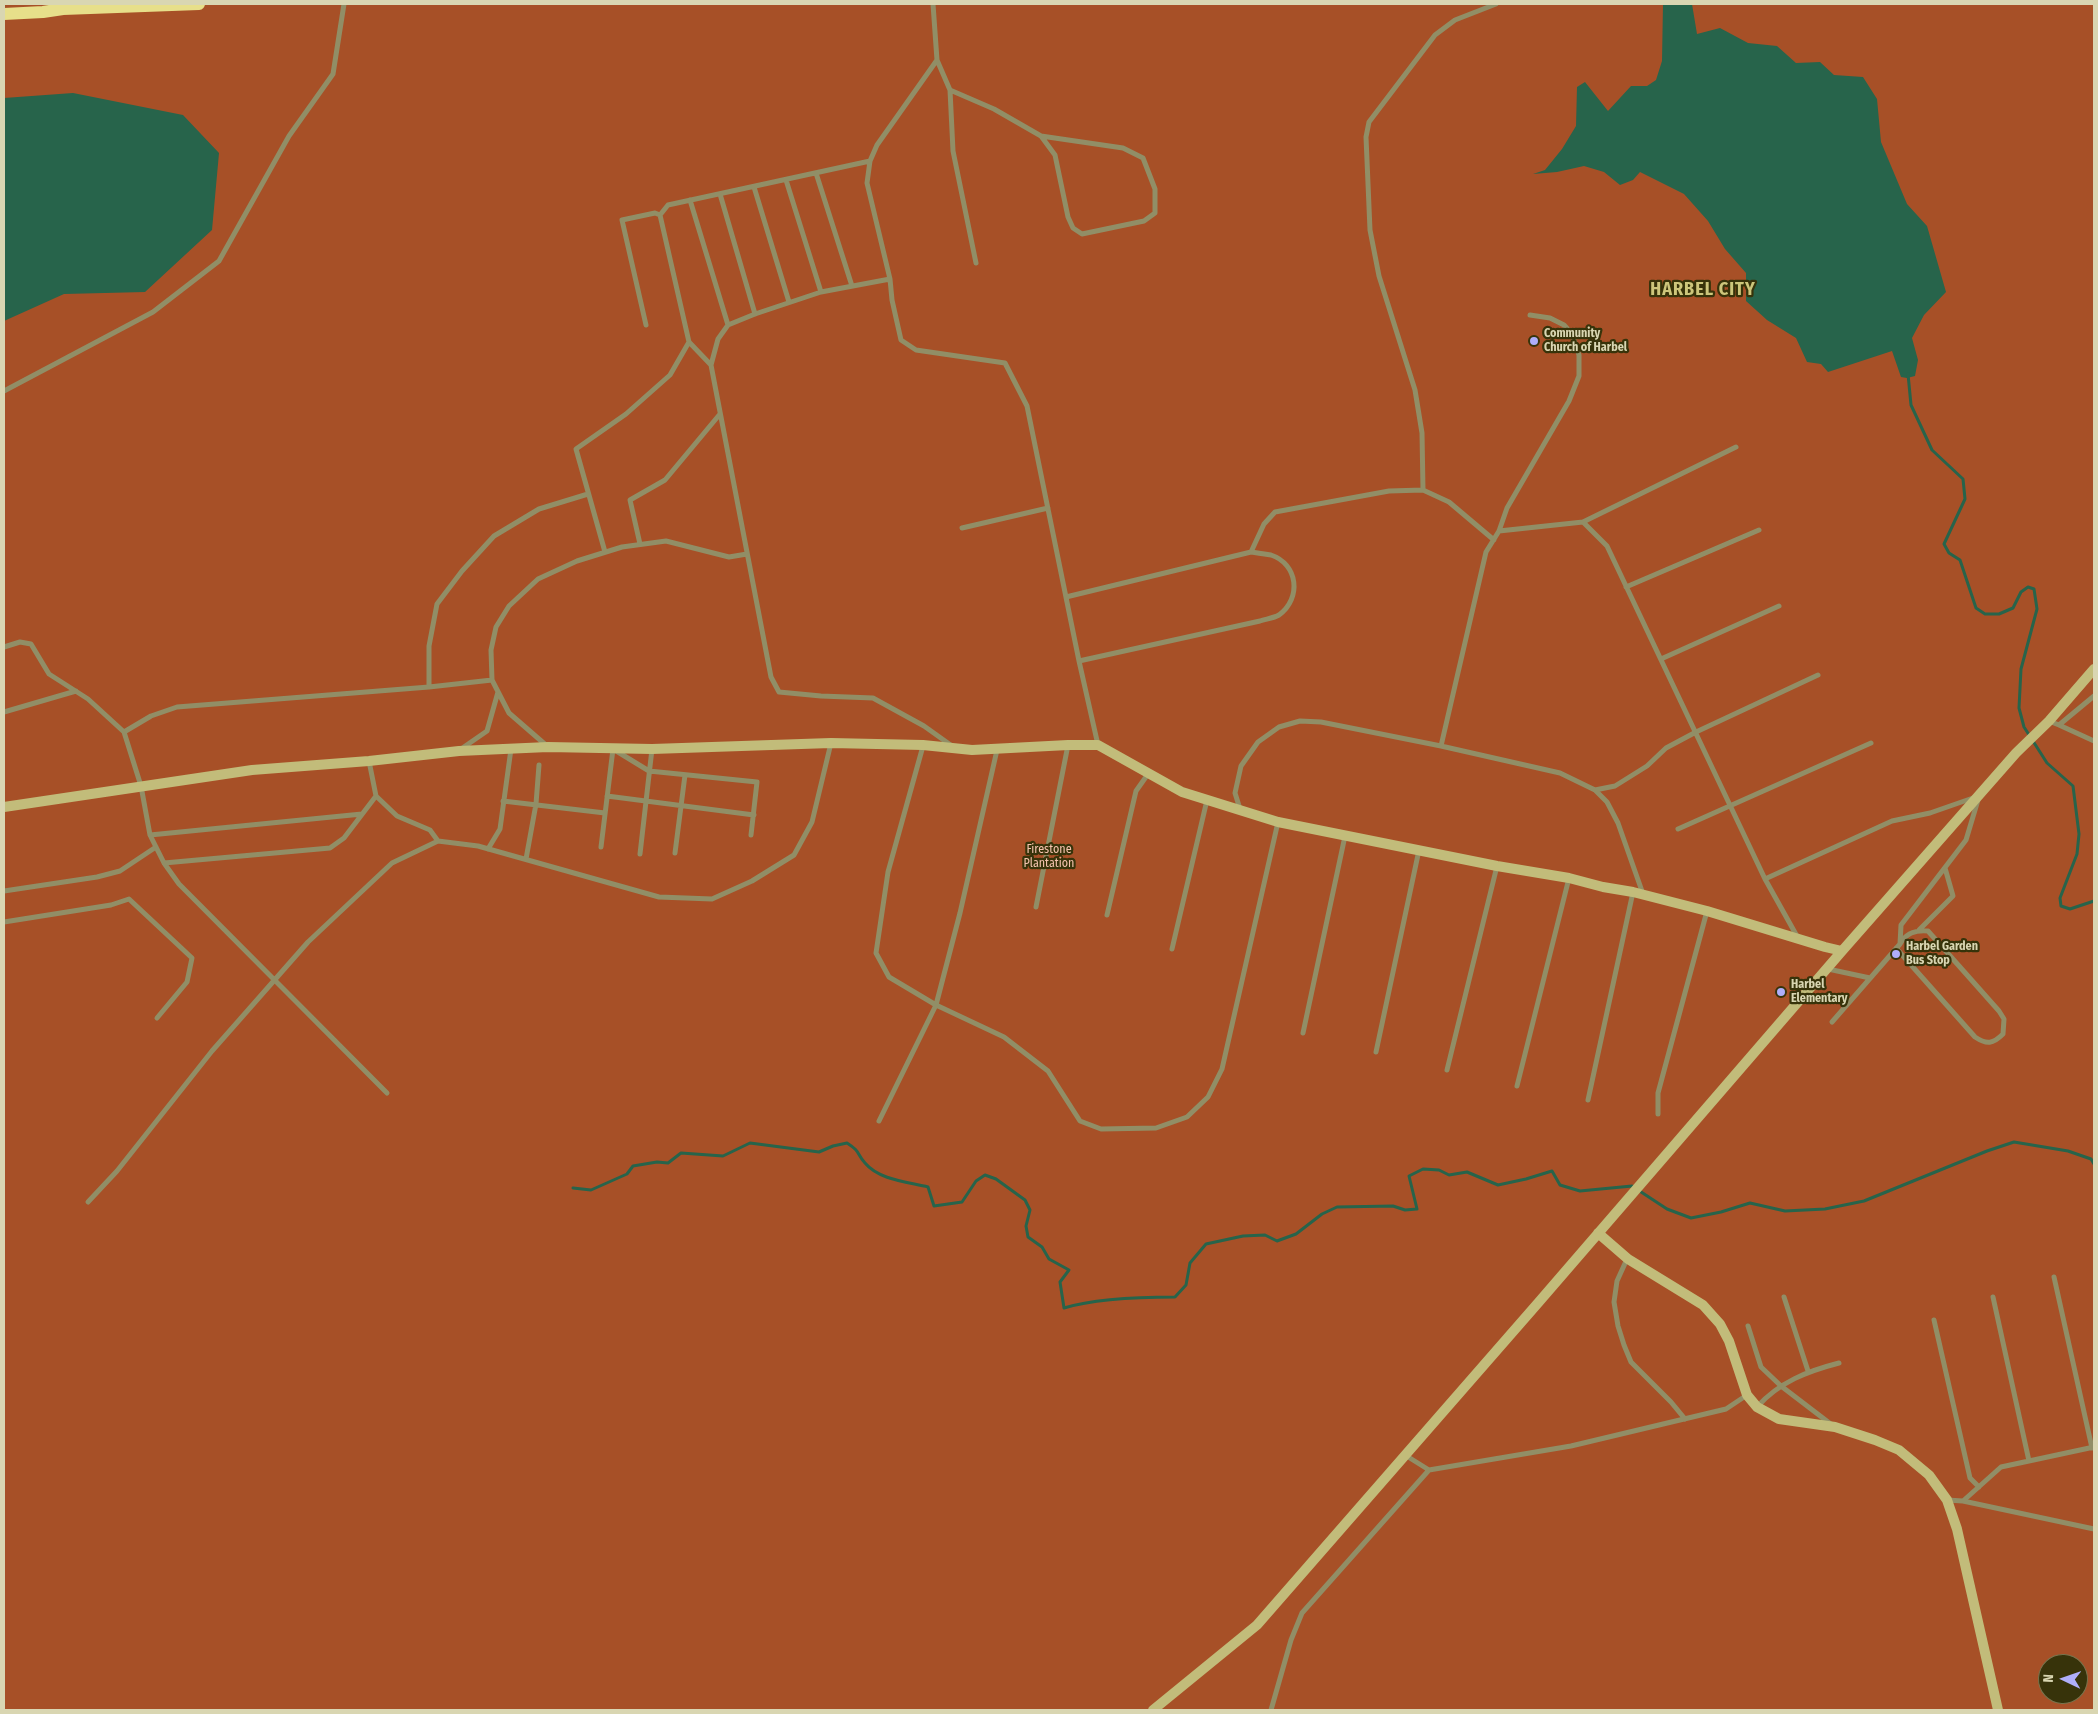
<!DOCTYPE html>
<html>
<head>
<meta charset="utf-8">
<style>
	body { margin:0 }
	#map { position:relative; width:2098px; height:1714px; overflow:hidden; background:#413d16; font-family:"Fira Sans Condensed",sans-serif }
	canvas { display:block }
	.frame { position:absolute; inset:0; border:5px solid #d9d6b2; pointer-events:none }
	.north { position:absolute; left:2038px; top:1654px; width:50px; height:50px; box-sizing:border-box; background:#37330a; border:1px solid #78744d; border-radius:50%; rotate:273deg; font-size:14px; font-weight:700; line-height:20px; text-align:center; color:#d9d6b2 }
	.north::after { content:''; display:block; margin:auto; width:18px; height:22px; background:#afaefa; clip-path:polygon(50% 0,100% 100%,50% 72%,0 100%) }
</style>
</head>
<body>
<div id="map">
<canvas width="2098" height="1714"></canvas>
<div class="frame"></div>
<div class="north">N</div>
</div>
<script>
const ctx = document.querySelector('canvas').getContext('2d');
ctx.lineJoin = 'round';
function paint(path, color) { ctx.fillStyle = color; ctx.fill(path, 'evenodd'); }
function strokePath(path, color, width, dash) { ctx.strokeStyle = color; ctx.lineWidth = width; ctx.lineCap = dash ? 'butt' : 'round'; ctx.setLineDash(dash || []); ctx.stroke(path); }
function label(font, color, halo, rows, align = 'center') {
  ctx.font = font + ' "Fira Sans Condensed",sans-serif'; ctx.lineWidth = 4.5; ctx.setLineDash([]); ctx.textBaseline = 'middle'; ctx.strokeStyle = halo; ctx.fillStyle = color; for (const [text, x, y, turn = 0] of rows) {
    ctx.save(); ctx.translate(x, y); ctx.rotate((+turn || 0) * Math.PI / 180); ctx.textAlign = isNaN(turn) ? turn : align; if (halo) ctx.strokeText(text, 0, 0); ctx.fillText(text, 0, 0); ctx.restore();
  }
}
const forest = new Path2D(`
	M4,4H2094V1710H4ZM2048,1664H2078V1694H2048Z`);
const water = new Path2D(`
	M1663,4H1692L1697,34L1720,28L1748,43L1777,46L1796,63L1820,62L1834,75L1863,77L1877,99L1881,142L1907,204L1927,226L1946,292L1924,315L1912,338L1918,360L1915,376L1907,378L1901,377L1892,351L1828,372L1821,364L1807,362L1796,338L1767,320L1746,301V273L1725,249L1708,221L1684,194L1640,172L1633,180L1620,185L1604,172L1584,166L1557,172L1533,174L1545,170L1562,149L1576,126L1577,87L1585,82L1608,111L1631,86H1647L1656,80L1662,61Z
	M73,93L183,115L219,153L212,230L145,292L64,294L4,321V98Z`);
const stream = new Path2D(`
	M1908,374L1911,405L1932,450L1963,479L1965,499L1944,544L1949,553L1960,560L1976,608L1985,614H1999L2013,608L2021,592L2028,587L2034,589L2037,609L2021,669L2019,708L2024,727L2047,763L2073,786L2079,834L2077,854L2060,898L2061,906L2070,909L2094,901
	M573,1188L591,1190L627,1174L633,1166L657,1162L668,1163L681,1153L723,1156L750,1143L819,1152L833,1146L847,1143C861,1152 856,1153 865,1163C879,1180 908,1182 928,1187L934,1206L962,1202L976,1181L985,1175L996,1179L1025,1200L1030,1210L1026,1226L1028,1237L1042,1247L1049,1259L1069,1270L1060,1282L1064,1308C1097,1298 1141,1297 1175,1297L1186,1285L1190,1263L1206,1244L1243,1236L1265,1235L1277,1241L1296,1234L1322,1214L1337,1207L1393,1206L1405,1210L1417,1209L1409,1176L1423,1169L1439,1170L1449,1175L1467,1172L1498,1185L1526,1179L1552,1171L1560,1185L1580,1191L1632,1186L1667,1209L1691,1218L1721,1212L1750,1203L1785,1211L1825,1209L1864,1201L1987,1151L2014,1142L2068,1151L2091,1159L2094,1164`);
const street = new Path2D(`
	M933,4L937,60L877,145L870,161L867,183L890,279L892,300L901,340L916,350L1005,363L1027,406L1079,661L1098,745
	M937,60L950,90L953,151L976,263
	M950,90L994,109L1041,136L1055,155L1068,217L1073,228L1082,234L1144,221L1155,213V189L1143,158L1123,148L1041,136
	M816,173L852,286
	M786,180L821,292
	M754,187L789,302
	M720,194L755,314
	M690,200L728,325
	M890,279L821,292L755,314L728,325L718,339L711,365L771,677L779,692L821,696L873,698L924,726L952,746
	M646,325L622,220L655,213L660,215
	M711,365L689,342L660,215L668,205L870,161
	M4,391L153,312L219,261L289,136L333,74L344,4
	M1423,490L1422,433L1415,390L1379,276L1370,230L1366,137L1369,122L1435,35L1455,20L1496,4
	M1583,522L1607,546L1765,879L1798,938
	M962,528L1048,508
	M1499,531L1583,522L1736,447
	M640,544L630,500L665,480L720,414
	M605,552L576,449L626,414L670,375L689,342
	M1251,552L1264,524L1275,512L1389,491L1423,490L1449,502L1494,540
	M1626,587L1759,530
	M1066,597L1251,552C1257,553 1264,554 1271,555C1298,564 1302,598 1279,615C1274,618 1266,619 1260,621L1079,661
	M4,647L20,642L31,644L49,674L88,699L124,732L141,786L150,835L164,863L179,884L387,1093
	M1661,659L1779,606
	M429,687V646L437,604L462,571L494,536L539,509L588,494
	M4,712L76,691
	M2049,721L2059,725L2094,696
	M2059,725L2094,741
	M124,732L151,716L177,707L429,687L492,680
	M547,746L509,713L492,680L491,650L496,627L509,606L538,579L577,561L622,547L666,541L729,557L747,554
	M923,746L888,872L876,953L889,977L936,1005L1004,1037L1048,1071L1080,1121L1101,1129L1156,1128L1187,1117L1208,1097L1222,1069L1278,822
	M1441,746L1486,552L1499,531L1507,508L1569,401L1579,376V355L1572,334L1564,325L1550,318L1530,315
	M461,749L487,731L498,692
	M369,761L376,796L397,816L430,830L438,841
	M1595,790L1615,786L1647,766L1666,748L1696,732L1818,675
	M607,796L754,815
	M503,801L605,813
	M1240,809L1235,793L1241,766L1258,742L1279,727L1300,721L1321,722L1441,746L1560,773L1595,790L1607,802L1618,823L1643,894
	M1678,829L1871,743
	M150,835L362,814
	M601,847L613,749L649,771L757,782L751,835
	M488,849L500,829L511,749
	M675,853L685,775
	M640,854L652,749
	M526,859L536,804L539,765
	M164,863L330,848L344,838L376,796
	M1765,879L1892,821L1930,813L1973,798
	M4,891L97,877L120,871L156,847
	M1036,907L1068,745
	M1107,915L1136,791L1148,774
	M4,922L111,905L129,899L192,958L187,982L157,1018
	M1919,930L1953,896L1945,868
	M1896,948L1975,1037C1987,1045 1993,1044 2003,1034L2004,1019L1999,1011L1928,931C1915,930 1906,933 1900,944
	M1172,949L1207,800
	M1828,969L1870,978
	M1832,1022L1900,944L1901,925L1966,840L1978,800
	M1303,1033L1345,836
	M1376,1052L1419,850
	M1447,1070L1497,866
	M1517,1086L1569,878
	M1588,1100L1633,892
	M1658,1114V1093L1707,911
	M879,1121L936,1005L960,913L997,750
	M88,1202L117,1171L212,1051L308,942L392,863L438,841L478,846L659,897L712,899L752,881L794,855L812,822L831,743
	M1627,1259L1617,1281L1614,1302L1618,1326L1624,1345L1631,1362L1671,1402L1685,1419
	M2054,1277L2092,1448
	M1784,1297L1808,1371
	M1993,1297L2029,1461
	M1934,1320L1970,1478L1979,1487
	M1748,1326L1761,1367L1781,1386L1832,1425
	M1757,1407C1779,1382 1808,1371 1839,1363
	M1405,1455L1429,1470L1571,1446L1726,1409L1747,1395
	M1947,1500L1963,1501L2001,1467L2094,1447
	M1963,1501L2094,1529
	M1271,1710L1291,1640L1302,1613L1429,1470`);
const secondary = new Path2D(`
	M4,807L252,770L369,761L459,751L548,747L652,749L831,743L923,745L972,750L1068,745H1098L1182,792L1278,822L1497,866L1569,878L1603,887L1633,892L1707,911L1825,947L1842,951
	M1598,1233L1628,1259L1703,1305L1720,1324L1729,1341L1747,1395L1757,1407L1779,1419L1835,1427L1875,1440L1899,1450L1929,1475L1947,1500L1957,1529L1998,1710
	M1153,1710L1257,1625L1538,1303L1842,951L2016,753L2049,721L2094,669`);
const primary = new Path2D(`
	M4,14L43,12L63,9L199,4`);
const markers = [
	[1534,341,5,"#afaefa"],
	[1896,954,5,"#afaefa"],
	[1781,992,5,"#afaefa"]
];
const poiNames = [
	["Community",1544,334],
	["Church of Harbel",1544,348],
	["Harbel Garden",1906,947],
	["Bus Stop",1906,961],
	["Harbel",1791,985],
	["Elementary",1791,999]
];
const parkNames = [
	["Firestone",1049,850],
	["Plantation",1049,864]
];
const districtNames = [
	["HARBEL CITY",1703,290]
];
paint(forest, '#a75027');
paint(water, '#27644b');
strokePath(stream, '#27644b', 3);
strokePath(street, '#918e66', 5);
strokePath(secondary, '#c2bc7a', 10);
strokePath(primary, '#e7df8a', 12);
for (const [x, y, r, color] of markers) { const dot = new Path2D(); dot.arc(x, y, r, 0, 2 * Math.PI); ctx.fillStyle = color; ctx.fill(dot); strokePath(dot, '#37330a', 2); }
label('bold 12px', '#d9d6b2', '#37330a', poiNames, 'left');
label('12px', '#f5c4af', '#37330a', parkNames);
ctx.letterSpacing = '1px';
label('bold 18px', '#cdc67b', '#37330a', districtNames);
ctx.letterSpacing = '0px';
</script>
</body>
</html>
